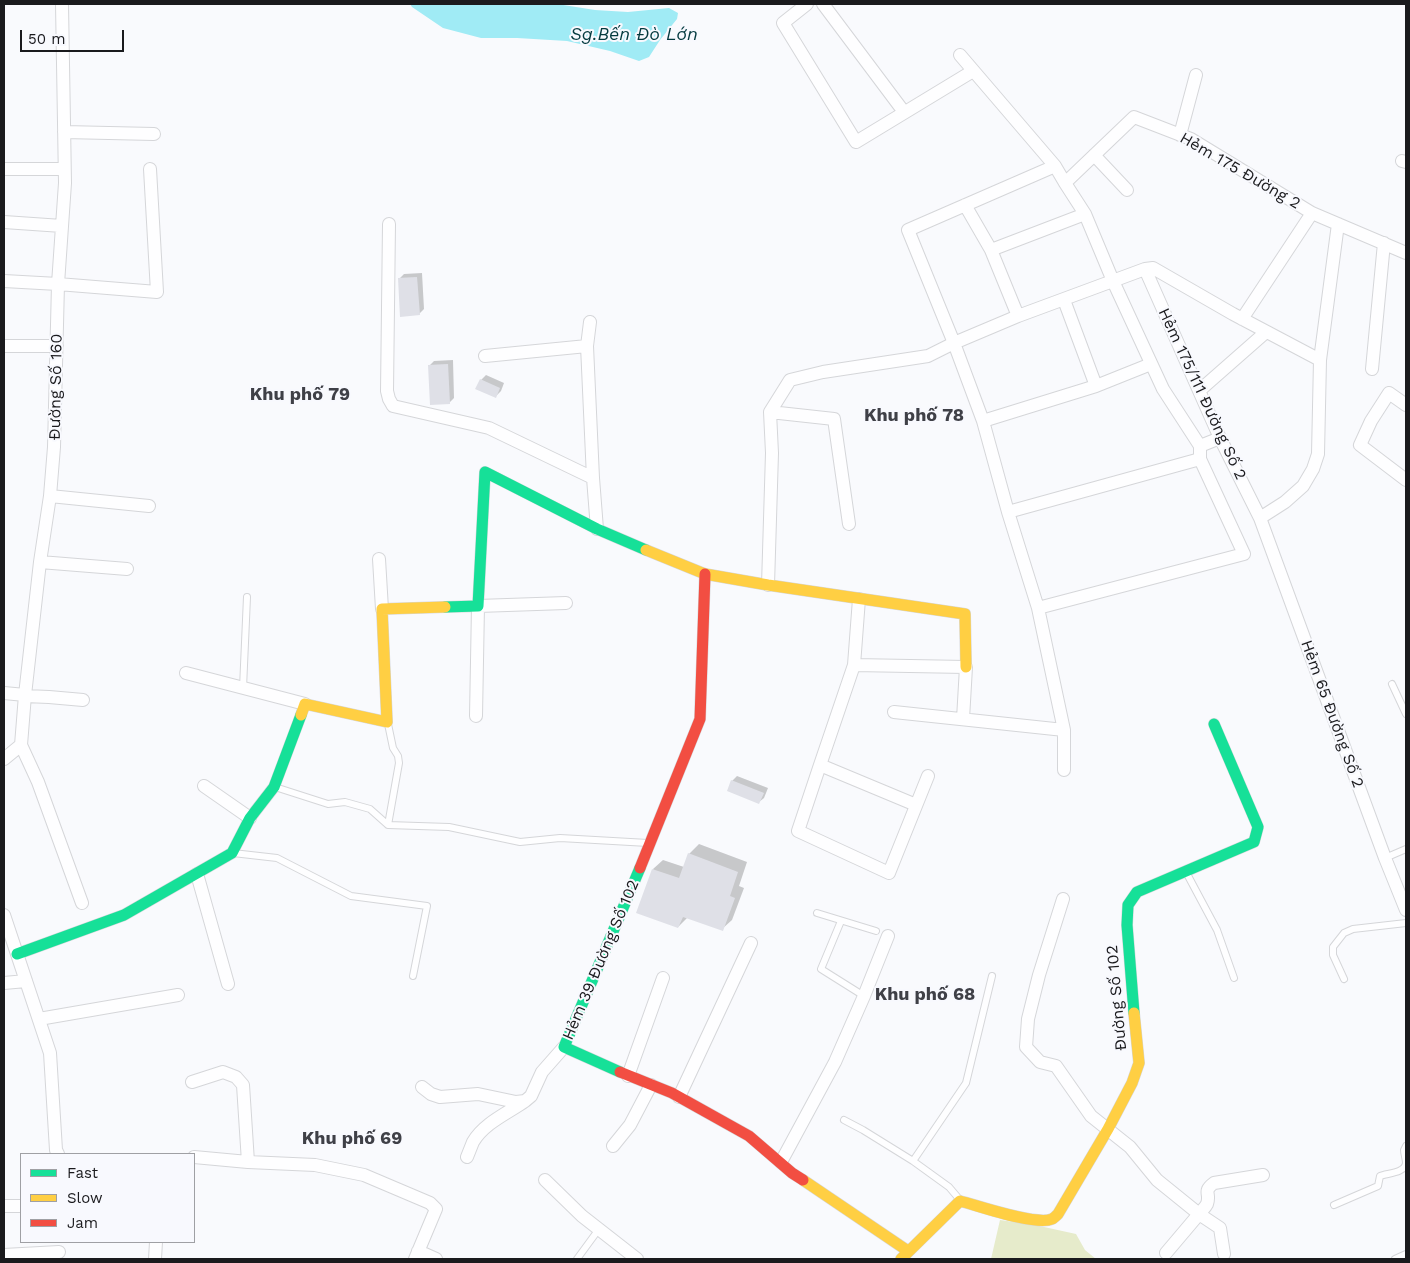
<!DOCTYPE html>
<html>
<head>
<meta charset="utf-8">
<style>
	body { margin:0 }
	#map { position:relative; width:1410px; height:1263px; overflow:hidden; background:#f9fafd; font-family:"Work Sans",sans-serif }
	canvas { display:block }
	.frame { position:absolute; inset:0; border:5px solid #1a1a1d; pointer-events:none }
	.legend { position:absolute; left:20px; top:1153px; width:175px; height:90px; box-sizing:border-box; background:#f8f9fe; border:1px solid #9fa0a4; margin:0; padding:6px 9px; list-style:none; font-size:15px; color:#1a1a1d }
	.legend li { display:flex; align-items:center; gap:10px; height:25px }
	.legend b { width:25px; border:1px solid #9fa0a4 }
	.scale { position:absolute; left:20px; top:30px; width:104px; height:22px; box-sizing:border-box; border:2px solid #1a1a1d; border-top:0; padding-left:6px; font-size:15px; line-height:18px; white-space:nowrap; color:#1a1a1d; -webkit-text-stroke:4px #f8f9fe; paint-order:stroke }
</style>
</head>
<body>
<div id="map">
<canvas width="1410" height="1263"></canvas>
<div class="frame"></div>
<ul class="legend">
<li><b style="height:6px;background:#16e098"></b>Fast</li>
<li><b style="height:6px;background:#ffcf43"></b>Slow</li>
<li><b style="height:6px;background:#f24e42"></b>Jam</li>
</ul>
<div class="scale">50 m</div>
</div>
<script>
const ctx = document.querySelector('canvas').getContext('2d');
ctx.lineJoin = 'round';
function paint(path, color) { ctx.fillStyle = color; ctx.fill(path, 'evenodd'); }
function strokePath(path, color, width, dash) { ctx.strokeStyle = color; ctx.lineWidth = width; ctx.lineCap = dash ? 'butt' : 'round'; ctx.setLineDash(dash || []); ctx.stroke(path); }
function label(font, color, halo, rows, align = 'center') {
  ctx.font = font + ' "Work Sans",sans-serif'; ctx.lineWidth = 4; ctx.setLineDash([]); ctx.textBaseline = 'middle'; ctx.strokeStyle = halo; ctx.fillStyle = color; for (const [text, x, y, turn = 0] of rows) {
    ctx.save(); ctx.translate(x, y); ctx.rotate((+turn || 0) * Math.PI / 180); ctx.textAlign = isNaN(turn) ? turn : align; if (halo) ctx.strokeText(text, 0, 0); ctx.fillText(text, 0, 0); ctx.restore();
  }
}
const green = new Path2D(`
	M1000,1220L1035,1225L1076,1234L1085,1250L1096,1259H991Z`);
const water = new Path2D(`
	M410,4H557L595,10L628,12L669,8L678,13L677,19L660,40L649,57L639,61L610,51L567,41L517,38H481L443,28L412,7Z`);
const shadow = new Path2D(`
	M422,273L424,309L419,314L399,279L404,274Z
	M453,360L454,398L449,403L429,366L434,361Z
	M486,375L504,383L501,391L496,396L481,380Z
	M737,776L768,788L764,798L759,802L732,781Z
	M699,844L747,862L739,886L744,888L732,920L722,929L688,917L678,927L653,869L663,860L684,867L689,854Z`);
const building = new Path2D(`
	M417,277L420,315L400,317L398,278Z
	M448,364L450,404L430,405L428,365Z
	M480,379L500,388L496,398L475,389Z
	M731,780L764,793L759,804L727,791Z
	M688,853L738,872L730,896L735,898L723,931L683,917L678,928L636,913L652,869L679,878Z`);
const lane = new Path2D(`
	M1392,684L1406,714
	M243,688L247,597
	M275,787L328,804L345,802L370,809L388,825L449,827L520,842L560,838L648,843
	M388,825L399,763L398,756L393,748L388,724
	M233,853L277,858L351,896L427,906L413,976
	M1385,858L1406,849
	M1186,872L1217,930L1234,978
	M817,913L876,931
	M841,921L821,969L864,996
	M1344,979L1333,955V947L1344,933L1353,929L1406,923
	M844,1120L863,1130L913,1161
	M960,1200L949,1187L913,1161L966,1083L992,976
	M1334,1205L1378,1186L1380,1176C1388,1173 1405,1173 1406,1163C1406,1159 1404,1154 1404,1150L1406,1146
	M577,1259L599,1229
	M1395,1259L1406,1254`);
const street = new Path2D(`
	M807,4L783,23L856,142L973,71
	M823,4L904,112
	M960,55L1055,166L1065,183L1085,214L1113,281L1163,389L1200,446L1220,438
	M64,132L154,134
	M1180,135L1196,75
	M1094,155L1127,190
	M1402,161L1406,162
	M4,169H64
	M1065,183L1134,117L1191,139L1312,213L1406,253
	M965,205L991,250L1085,214
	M4,222L62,226
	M389,224L387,391L389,399L393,406L489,428L593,478
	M991,250L1018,316
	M1145,269L1220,438L1260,518L1385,858L1406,910
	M4,281L58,284L157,292L150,169
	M1064,300L1096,386
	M1242,319L1312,213
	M590,322L587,346L593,478L597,529
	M4,346H57
	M485,356L587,346
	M1372,369L1384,243
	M1200,390L1266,332
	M1406,405L1389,393L1371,421L1360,445L1406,480
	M770,412L790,380L823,372L928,356L954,343L1018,316L1145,269L1153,268L1233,314L1320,360
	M983,421L1096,386L1151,364
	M50,496L149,506
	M1008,512L1200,459
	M1260,518L1285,502L1303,486L1313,469L1318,454L1320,360L1338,224
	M379,559L382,609
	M40,562L127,569
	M768,585L772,453L770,412L834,419L849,524
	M859,599L854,665L966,667L963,719
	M1038,608L1244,554L1200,459V446
	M854,665L820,765L916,805
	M186,673L305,704
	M4,693L25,695
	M25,696L49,697L83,700
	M894,712L1064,730L1038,608L1008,512L983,421L954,343L908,230L1055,166
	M476,716L478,606L566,603
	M1064,730V770
	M21,745L38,782L82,903
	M4,759L21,745L25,695L40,562L50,496L54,447L58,284L65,183L62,4
	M820,765L798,831L889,873L928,776
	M204,786L250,818
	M197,874L228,984
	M1063,899L1039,975L1028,1019L1026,1047L1040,1062L1056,1066L1091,1116L1130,1147L1157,1180L1199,1214L1166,1253
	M4,915L50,1053L56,1150L58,1154
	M4,983L26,981
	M39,1019L178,995
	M628,1076L663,978
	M192,1082L223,1072L236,1077L243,1085L248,1162
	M422,1087L431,1094L440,1097L478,1094L516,1102L525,1101L531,1096L542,1072L564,1047
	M679,1097L751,943
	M613,1146L630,1125L651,1085
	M194,1157L248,1162L315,1165L364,1175L430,1203L436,1209L415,1259
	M467,1157C469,1152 471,1147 473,1142C484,1123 508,1113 525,1101
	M781,1162L835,1062L864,996L888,936
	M545,1180L582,1216L637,1259
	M4,1206H21
	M418,1251L436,1259
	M1224,1254L1220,1228L1199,1214C1201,1211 1205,1208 1207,1204C1211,1193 1202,1192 1214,1183L1263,1175
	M4,1255L59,1252
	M155,1259L156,1242`);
const fast = new Path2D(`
	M445,607L478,606L485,472L597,529L646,550
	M17,954L124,915L232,853L250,818L274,787L301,715
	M1134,1013L1127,925L1128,905L1137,892L1254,842L1258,827L1214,724
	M620,1072L564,1047L640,868`);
const slow = new Path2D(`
	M646,550L705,574L768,585L965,614L966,667
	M301,715L305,704L387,722L382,609L445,607
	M803,1180L908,1251
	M901,1259L960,1201C979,1206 1036,1226 1052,1219C1054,1218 1056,1216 1058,1214L1108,1129L1132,1083L1139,1063L1134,1013`);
const jam = new Path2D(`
	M640,868L700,719L705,574
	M620,1072L672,1093L749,1136L792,1173L803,1180`);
const streetNames = [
	["Hẻm 175 Đường 2",1240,171,30],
	["Đường Số 160",56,387,-89],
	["Hẻm 175/111 Đường Số 2",1202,394,65],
	["Hẻm 65 Đường Số 2",1332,714,70],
	["Hẻm 39 Đường Số 102",601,960,-67],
	["Đường Số 102",1117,998,-95]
];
const waterNames = [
	["Sg.Bến Đò Lớn",634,35]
];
const neighbourhoodNames = [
	["Khu phố 79",300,395],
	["Khu phố 78",914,416],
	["Khu phố 68",925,995],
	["Khu phố 69",352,1139]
];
paint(green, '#e6ebcb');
paint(water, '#a0ebf5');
paint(shadow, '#0003');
paint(building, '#dfe0e7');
strokePath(lane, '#d5d6d9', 8);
strokePath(street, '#d5d6d9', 14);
strokePath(fast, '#d5d6d9', 12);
strokePath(slow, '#d5d6d9', 12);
strokePath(jam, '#d5d6d9', 12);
strokePath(lane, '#fefeff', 6);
strokePath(street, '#fefeff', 12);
strokePath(fast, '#16e098', 11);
strokePath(slow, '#ffcf43', 11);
strokePath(jam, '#f24e42', 11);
label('16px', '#1a1a1d', '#f8f9fe', streetNames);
label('italic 18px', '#043a3f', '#f8f9fe', waterNames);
label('bold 18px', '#3f4047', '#f8f9fe', neighbourhoodNames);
</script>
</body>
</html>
